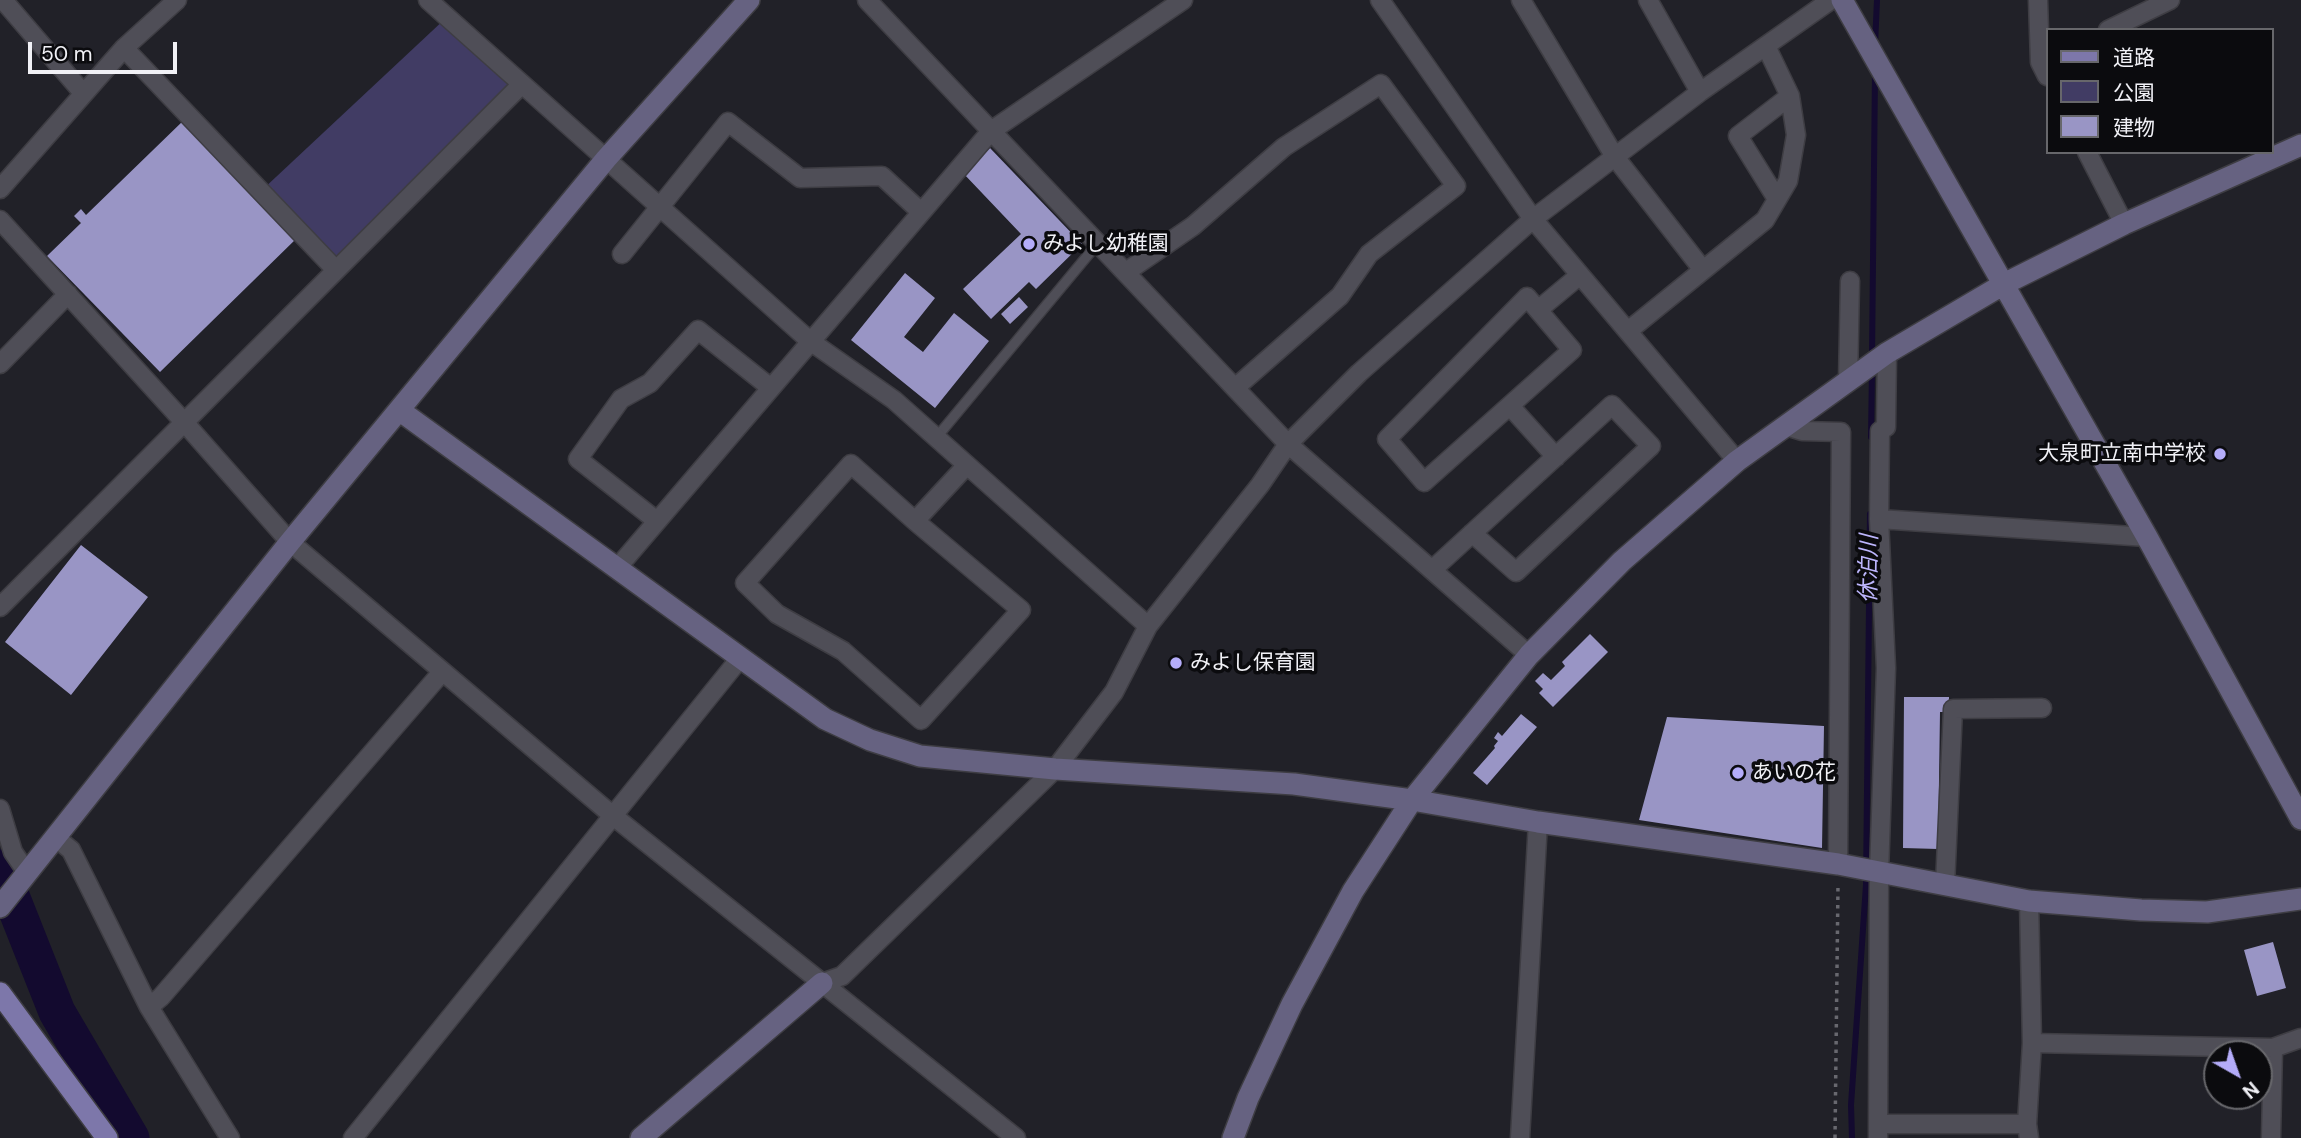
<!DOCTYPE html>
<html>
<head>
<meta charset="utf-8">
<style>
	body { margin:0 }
	#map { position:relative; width:2301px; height:1138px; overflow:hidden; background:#212128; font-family:"DM Sans","Noto Sans JP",sans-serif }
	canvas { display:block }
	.legend { position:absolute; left:2046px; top:28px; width:228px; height:126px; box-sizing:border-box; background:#0b0b0e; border:2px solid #67676b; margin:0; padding:9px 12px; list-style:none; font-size:21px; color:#f1f1f6 }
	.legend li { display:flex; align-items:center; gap:14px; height:35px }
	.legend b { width:35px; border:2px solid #67676b }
	.north { position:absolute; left:2203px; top:1040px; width:70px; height:70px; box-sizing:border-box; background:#0b0b0e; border:2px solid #67676b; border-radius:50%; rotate:140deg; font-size:19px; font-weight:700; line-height:28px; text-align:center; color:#f1f1f6 }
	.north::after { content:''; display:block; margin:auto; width:24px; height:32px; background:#b4acf9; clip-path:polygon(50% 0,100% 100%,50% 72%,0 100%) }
	.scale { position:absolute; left:28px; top:42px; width:149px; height:32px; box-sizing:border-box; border:4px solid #f1f1f6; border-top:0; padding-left:9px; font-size:21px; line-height:24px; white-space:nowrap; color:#f1f1f6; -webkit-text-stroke:5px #0b0b0e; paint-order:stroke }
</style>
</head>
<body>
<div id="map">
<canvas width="2301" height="1138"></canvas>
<ul class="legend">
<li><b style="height:9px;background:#7d77aa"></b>道路</li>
<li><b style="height:19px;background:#413c64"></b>公園</li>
<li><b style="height:19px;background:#9995c5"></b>建物</li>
</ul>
<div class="north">N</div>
<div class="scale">50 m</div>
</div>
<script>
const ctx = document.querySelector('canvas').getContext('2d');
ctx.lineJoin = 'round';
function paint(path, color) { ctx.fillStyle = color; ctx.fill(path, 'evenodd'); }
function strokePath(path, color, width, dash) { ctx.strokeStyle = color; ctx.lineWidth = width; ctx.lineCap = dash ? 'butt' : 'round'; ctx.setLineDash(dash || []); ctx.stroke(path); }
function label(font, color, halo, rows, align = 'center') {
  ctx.font = font + ' "DM Sans","Noto Sans JP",sans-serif'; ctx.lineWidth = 7; ctx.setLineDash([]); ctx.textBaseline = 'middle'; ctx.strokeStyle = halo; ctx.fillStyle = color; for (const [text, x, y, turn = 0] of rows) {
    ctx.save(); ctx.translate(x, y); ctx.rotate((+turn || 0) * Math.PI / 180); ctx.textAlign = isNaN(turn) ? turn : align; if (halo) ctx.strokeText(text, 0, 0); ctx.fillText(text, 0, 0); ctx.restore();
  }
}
const green = new Path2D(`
	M447,17L522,84L336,270L261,191Z`);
const stream = new Path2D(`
	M1875,45L1877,0
	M1872,356L1875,73
	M1871,437L1872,371
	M1852,1138L1851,1105L1866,885L1870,514`);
const river = new Path2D(`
	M0,868L57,1012L131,1138`);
const building = new Path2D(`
	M184,120L298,237L160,372L47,256L81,223L74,216L81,209L86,215Z
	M990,148L1082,244L1036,289L1029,282L991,319L963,289L1021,234L963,173Z
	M905,273L935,298L904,337L923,352L954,313L989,341L935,408L851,340Z
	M1019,297L1028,307L1010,324L1001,314Z
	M81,545L148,597L71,695L5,642Z
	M1590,634L1608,652L1553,707L1539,693L1543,689L1535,681L1543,673L1551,680L1565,666L1562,662Z
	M1904,697H1949V712H1940L1938,849L1903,848Z
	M1521,714L1537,727L1487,785L1473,773L1495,748L1494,746L1498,741L1494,738L1498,732L1502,736Z
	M1667,717L1824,726L1822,848L1639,820Z
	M2273,942L2286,988L2257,996L2244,950Z`);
const path = new Path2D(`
	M1835,1138L1838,885`);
const lane = new Path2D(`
	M936,438L1098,243`);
const street = new Path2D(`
	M3,0L83,93
	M428,0L810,341L894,400L1148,626
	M867,0L1288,444L1529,655
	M1380,0L1533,219L1737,461
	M1521,0L1615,157L1703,270
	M1648,0L1700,92
	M2038,0L2040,62L2047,76
	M2108,30L2170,0
	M124,48L336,270
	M2087,152L2124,224
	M0,189L124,48L177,0
	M1777,199L1738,136L1790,96
	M0,220L184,422L290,542L612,815L1016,1138
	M622,254L728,122L800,178L882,176L921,212
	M1126,272L1193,226L1284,147L1381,84L1456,186L1369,254L1340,296L1235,388
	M1538,310L1527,297L1387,439L1424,482L1572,350L1538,310L1580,275
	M1628,331L1765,220L1788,181L1796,135L1790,96L1766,46
	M0,364L68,294
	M1848,382L1850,281
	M1510,406L1556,457
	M1786,426L1802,431L1841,432L1838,864
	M1879,519L2147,537
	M657,521L578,459L621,399L650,383L698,330L771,388
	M915,521L851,464L745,583L777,614L843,651L921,720L1021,610L915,521L967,465
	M618,567L991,131L1183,0
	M1432,570L1612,405L1651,446L1516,572L1472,533
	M0,607L522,84
	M0,809L13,852L26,871
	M55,837L71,850L149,1007L230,1138
	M1945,885L1953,709L2042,708
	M822,983L842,976L1055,769L1114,692L1148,626L1260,485L1288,444L1359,373L1533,219L1700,92L1831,0
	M149,1007L161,997L442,672
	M2032,1043L2273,1048L2301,1038
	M1878,1124H2027
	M353,1138L741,657
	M1520,1138L1538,822
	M1878,1138L1879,873L1886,668L1879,519L1880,431L1886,427L1887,353
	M2029,1138L2027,1124L2032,1043L2029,901
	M2271,1138L2273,1048`);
const secondary = new Path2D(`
	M1842,0L2147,537L2301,819
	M399,410L825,719L870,740L920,756L1055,769L1294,784L1412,800L1538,822L1838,864L2029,901L2141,910L2207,912L2301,899
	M0,907L290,542L606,159L749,0
	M641,1138L822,983
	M1233,1138L1248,1098L1292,1004L1353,891L1412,800L1529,655L1622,561L1737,461L1887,353L2004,284L2124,224L2301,145`);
const primary = new Path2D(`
	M0,993L107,1138`);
const markers = [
	[1029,244,7,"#b4acf9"],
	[2220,454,7,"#b4acf9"],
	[1176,663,7,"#b4acf9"],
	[1738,773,7,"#b4acf9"]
];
const poiNames = [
	["みよし幼稚園",1043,244],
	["大泉町立南中学校",2206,454,"right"],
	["みよし保育園",1190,663],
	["あいの花",1752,773]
];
const waterNames = [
	["休泊川",1870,569,-89]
];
paint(green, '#413c64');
strokePath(stream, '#130a2f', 6);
strokePath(river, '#130a2f', 37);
paint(building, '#9995c5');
strokePath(lane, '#3e3d43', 12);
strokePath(street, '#3e3d43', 21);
strokePath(secondary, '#3e3d43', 24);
strokePath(primary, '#3e3d43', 24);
strokePath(path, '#68686f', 3.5, [3.5, 5]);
strokePath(lane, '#4f4e57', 9);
strokePath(street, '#4f4e57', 18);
strokePath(secondary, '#666281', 21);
strokePath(primary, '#7d77aa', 21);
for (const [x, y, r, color] of markers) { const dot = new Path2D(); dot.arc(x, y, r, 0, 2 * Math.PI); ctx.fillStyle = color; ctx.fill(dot); strokePath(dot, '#0b0b0e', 2.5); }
label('21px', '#f1f1f6', '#0b0b0e', poiNames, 'left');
label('italic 23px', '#bcb5fc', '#0b0b0e', waterNames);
</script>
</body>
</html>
